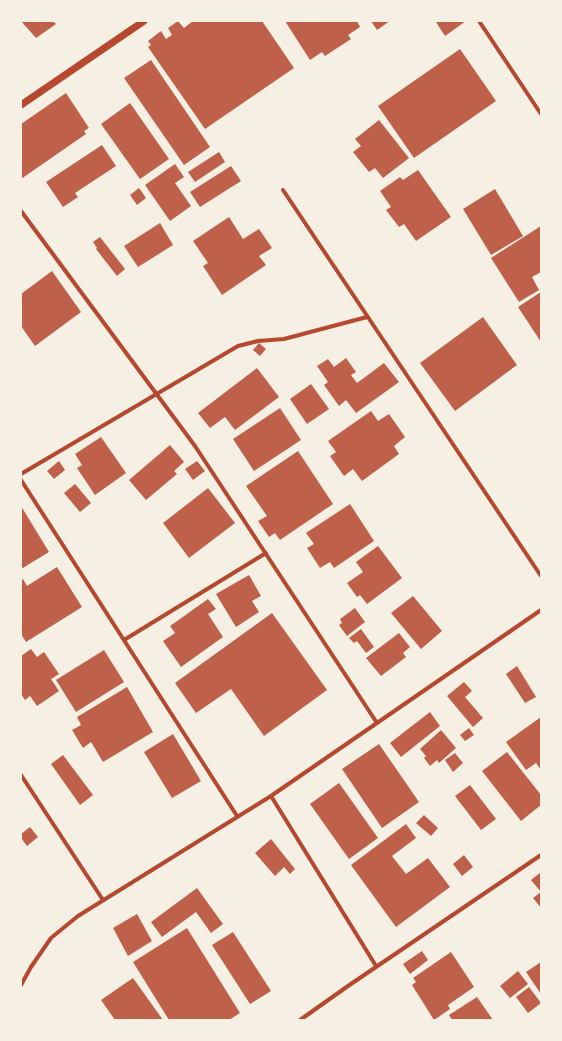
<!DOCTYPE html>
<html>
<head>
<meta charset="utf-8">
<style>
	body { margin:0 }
	#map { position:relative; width:562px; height:1041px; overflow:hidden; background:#f6efe4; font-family:"Roboto Condensed",sans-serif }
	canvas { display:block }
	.frame { position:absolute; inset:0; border:22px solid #f6efe4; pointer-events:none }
</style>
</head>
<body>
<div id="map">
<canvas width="562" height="1041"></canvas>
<div class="frame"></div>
</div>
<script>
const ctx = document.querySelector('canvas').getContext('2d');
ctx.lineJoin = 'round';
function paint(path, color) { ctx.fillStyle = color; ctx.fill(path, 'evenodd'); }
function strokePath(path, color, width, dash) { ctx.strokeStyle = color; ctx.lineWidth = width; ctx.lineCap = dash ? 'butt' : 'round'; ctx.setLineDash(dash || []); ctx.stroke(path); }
const building = new Path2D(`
	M21,21H53L56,24L36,38Z
	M178,21L184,28L193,21H262L294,68L205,129L148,47L151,45L148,41L161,31L166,39L172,35L168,28Z
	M285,21H357L360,27L348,35L351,39L325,56L322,52L310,60Z
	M371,21H390L377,30Z
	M438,21H466L445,36L436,22Z
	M460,49L496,101L414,158L378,106Z
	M151,60L210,147L184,165L124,78Z
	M66,93L89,128L84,131L86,134L21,179V124Z
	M130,103L169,159L140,179L101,124Z
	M379,120L409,158L383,178L375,168L369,172L353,152L361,146L355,139Z
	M102,145L116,166L75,193L78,197L63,207L46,182Z
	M219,152L225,162L195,182L188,172Z
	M175,164L184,177L175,183L191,206L170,221L145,185Z
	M231,166L241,181L200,207L190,192Z
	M418,170L451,217L416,241L404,224L399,227L386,210L391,207L380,191L400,177L403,180Z
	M139,188L146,198L137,205L130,195Z
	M495,189L523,236L491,255L463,209Z
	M229,217L243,239L259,229L272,248L259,256L266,265L222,295L203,266L208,263L193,241Z
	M160,223L173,245L138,267L124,246Z
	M541,226V272L532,277L539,290L519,302L491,258Z
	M100,237L125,269L117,276L96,249L97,248L93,242Z
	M52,271L81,312L35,346L21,326V294Z
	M541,292V342L518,307Z
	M483,317L517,365L455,411L420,363Z
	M259,343L266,349L260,356L253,350Z
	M346,358L356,372L351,375L357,383L384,363L399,382L356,413L346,400L339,406L324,385L328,382L317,366L328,359L334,367Z
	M257,368L279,397L235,430L225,417L210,428L198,413Z
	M311,384L329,409L307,424L290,399Z
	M280,408L301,440L254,471L233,439Z
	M371,411L378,421L389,414L405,437L394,446L399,454L362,481L353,469L344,476L330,456L336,452L328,441Z
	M101,437L126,473L95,495L77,468L82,465L75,454Z
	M170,445L184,462L174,471L177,474L146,500L129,480Z
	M298,451L333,504L280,540L275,533L269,537L258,521L267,516L246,486Z
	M59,461L65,470L54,479L47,471Z
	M197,461L205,471L193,480L185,469Z
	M75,484L91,503L80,512L64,493Z
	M208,488L235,523L189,558L163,523Z
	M350,504L374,541L334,568L330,562L320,568L307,548L314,544L306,533Z
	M21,506L49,552L21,569Z
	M378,546L402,578L367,604L360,595L357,597L347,583L363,572L356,562Z
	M57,567L82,607L26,642L21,634V581L23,579L27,586Z
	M249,575L261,596L252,601L259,612L236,627L216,594Z
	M413,596L442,631L421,649L391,613Z
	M208,599L216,609L208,614L223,637L181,667L163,641L175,633L170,626Z
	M355,608L365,622L347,636L339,625L342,623L340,619Z
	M272,613L327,690L264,736L231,689L196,713L175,683Z
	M361,629L374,647L366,653L357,641L354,643L349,638Z
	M399,633L410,647L403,653L406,657L381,676L366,658Z
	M31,649L37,657L44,652L59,674L51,679L59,691L37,706L30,696L25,700L21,694V656Z
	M104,650L124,682L76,712L56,680Z
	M517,666L536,697L525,703L506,674Z
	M464,682L472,691L465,697L483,718L473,727L447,696Z
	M127,687L153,732L103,762L91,742L83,748L72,730L81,725L77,717Z
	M430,712L440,726L401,757L390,743Z
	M541,717V770L536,763L526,770L506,742Z
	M469,728L474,735L465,741L460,735Z
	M441,730L456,748L439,763L437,760L430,766L424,758L426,756L420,749Z
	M173,734L201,781L172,798L144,752Z
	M379,744L419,802L382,828L342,769Z
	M507,752L541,795V805L521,821L482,771Z
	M455,753L463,763L453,772L445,760Z
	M63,755L93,795L80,805L51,764Z
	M339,783L378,838L349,859L310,804Z
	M470,785L496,819L481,830L455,796Z
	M424,815L438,828L431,836L416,823Z
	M406,824L416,838L392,856L406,874L428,858L450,887L396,927L351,865Z
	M30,827L38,837L27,846L21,838V834Z
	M271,839L295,869L290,874L284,867L275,876L255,853Z
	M464,855L473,867L462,876L453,864Z
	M541,872V908L533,898L541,892L531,880Z
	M197,888L223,924L211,933L196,912L162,937L151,922Z
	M137,914L152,941L128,956L113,928Z
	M187,928L240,1013L229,1020H169L133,962Z
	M233,932L271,991L250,1004L212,945Z
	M422,951L428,960L410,974L403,964Z
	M451,952L474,987L448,1005L450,1009L434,1020L412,985L416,982L413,978Z
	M541,962V994L526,972Z
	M518,971L528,984L510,998L500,986Z
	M133,978L163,1020H115L101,1000Z
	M529,987L541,1003L528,1013L516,997Z
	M477,997L493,1020H452L449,1015Z`);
const minor = new Path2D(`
	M479,21L541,114
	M283,190L541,576
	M21,211L195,446L377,723
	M21,474L238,346L258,341L284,339L367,317
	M21,480L237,816
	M124,640L266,553
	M21,775L103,900
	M271,796L376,966
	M21,985L31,967L51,938L78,916L271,796L541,610
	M300,1020L348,986L541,855`);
const tertiary = new Path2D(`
	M21,105L144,21`);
paint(building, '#bf614a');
strokePath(minor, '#b5482f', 4);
strokePath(tertiary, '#b5482f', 7);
</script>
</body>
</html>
